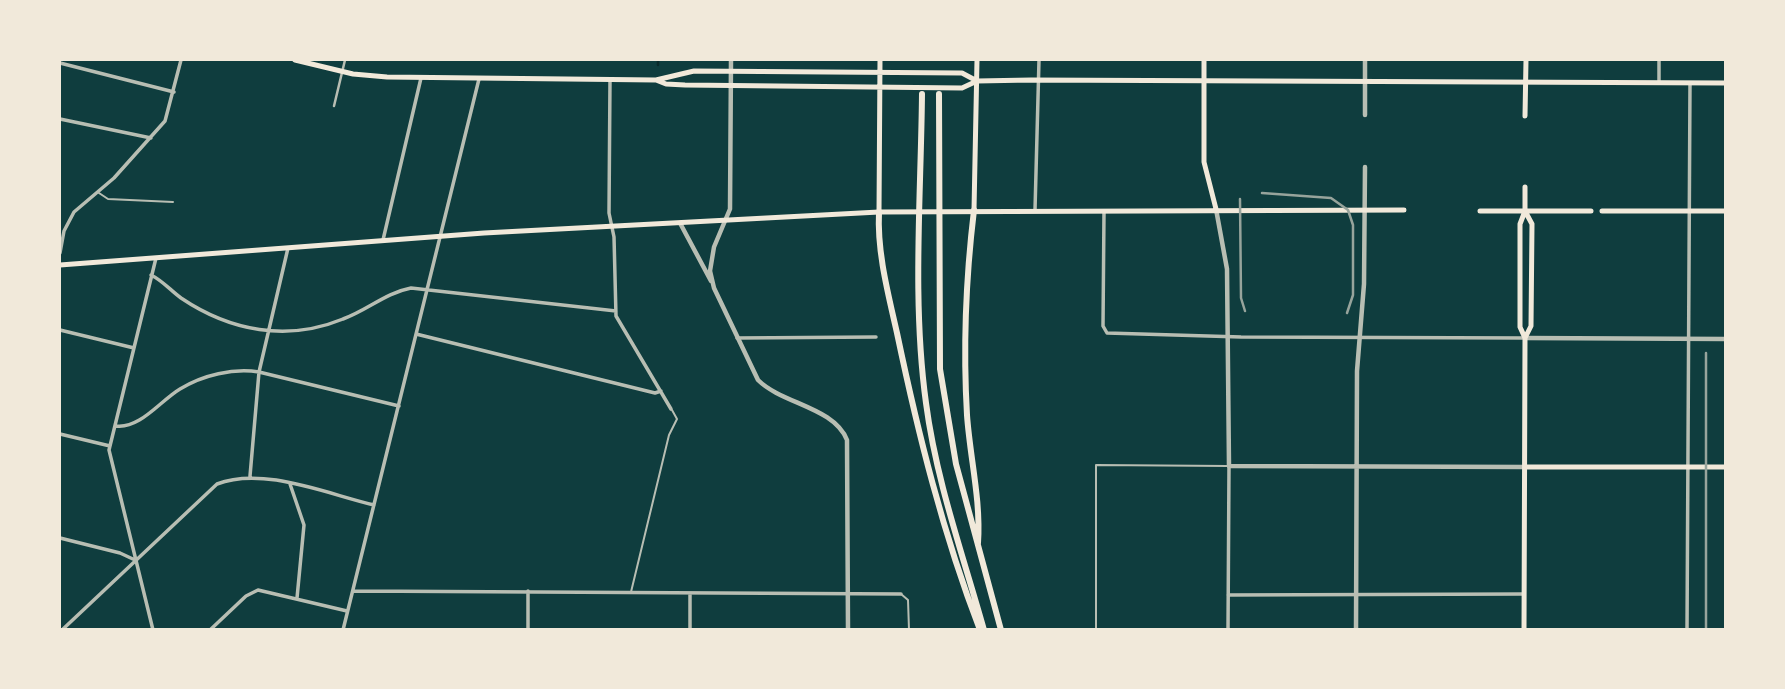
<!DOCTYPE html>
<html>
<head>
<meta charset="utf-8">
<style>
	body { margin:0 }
	#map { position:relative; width:1785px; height:689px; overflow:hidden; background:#0f3d3e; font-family:Literata,serif }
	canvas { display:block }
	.frame { position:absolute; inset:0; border:61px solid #f1e9da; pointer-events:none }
</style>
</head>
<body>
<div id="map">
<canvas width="1785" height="689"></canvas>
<div class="frame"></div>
</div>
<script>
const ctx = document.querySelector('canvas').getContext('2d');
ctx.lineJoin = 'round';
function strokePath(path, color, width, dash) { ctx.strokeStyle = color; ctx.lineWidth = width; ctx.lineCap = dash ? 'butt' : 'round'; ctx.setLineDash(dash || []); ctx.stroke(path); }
const stream = new Path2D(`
	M658,60V65`);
const service = new Path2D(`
	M99,193L108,199L173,202
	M631,592L669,435L677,419L672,410
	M901,594L908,600L909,630
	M1096,630V465L1228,466`);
const pedestrian = new Path2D(`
	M334,106L345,60`);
const minor = new Path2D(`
	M60,63L174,92
	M610,80L609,213L614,237L616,316L671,409
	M1659,83V60
	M60,119L151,138
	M1035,210L1039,60
	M1104,212L1103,326L1107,333L1241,337L1525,338
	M383,240L421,78
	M60,253L64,231L74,212L114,178L165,121L181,60
	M151,275C163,281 170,290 181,298C230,331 287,342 343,319C368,310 385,293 411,288L616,311
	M60,330L134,348
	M416,334L655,393L661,391
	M737,338L876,337
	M116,426C140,429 160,401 180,389C203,375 233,368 259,372L399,406
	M60,434L110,446
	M250,476L259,372L288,248
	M290,484L304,525L297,598
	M60,538L120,553L135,560
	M353,591L901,594
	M528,591V630
	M1228,595L1524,594
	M62,630L217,484C263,466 327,494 374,505
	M153,630L109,450L156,258
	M210,630L246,596L258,590L347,611
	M343,630L479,79
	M690,630V593
	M1228,630L1229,466
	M1687,630L1690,83`);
const tertiary = new Path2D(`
	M731,60L730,209L714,247L710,271L714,288L758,380C782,404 834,407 847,440L848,630
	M1365,60V115
	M1216,209L1227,269L1229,466L1525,467
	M680,223L711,281
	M1525,338L1726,339
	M1356,630L1357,371L1364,284L1365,167`);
const secondary = new Path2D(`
	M1204,60V162L1216,209
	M1525,116L1526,60
	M1480,211H1591
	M1602,211H1726
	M60,265L484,233L879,212L1404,210
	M1525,338L1531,326L1532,224L1525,211
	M1525,467H1726
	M1524,630L1525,338L1520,327V224L1525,211V187`);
const primary = new Path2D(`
	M295,60L353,74L387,77L656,80L694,71L962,73L977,81
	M656,80L666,84L685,85L962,88L977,81L1031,80L1726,83
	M974,210L977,60
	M879,212L880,60`);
const motorway = new Path2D(`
	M922,94C921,196 912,302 926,403C936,480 963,555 984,630
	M939,94L940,369L956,464L1001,630
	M974,210C966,277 963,347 967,415C970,458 981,500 978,543
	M879,212C877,252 888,293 897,333C918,433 943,534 980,630`);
const rail = new Path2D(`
	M1262,193L1331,198L1348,210L1353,225V295L1347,313
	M1240,199L1241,298L1245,311
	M1706,630V353`);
strokePath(stream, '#0a2a2b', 2.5);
strokePath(service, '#b8beb3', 2);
strokePath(pedestrian, '#b8beb3', 2.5);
strokePath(minor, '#b8beb3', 3.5);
strokePath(tertiary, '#b8beb3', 4.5);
strokePath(secondary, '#f1e9da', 5);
strokePath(primary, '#f1e9da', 5);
strokePath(motorway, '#f1e9da', 6);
strokePath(rail, '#97a49c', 2.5);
</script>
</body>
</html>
